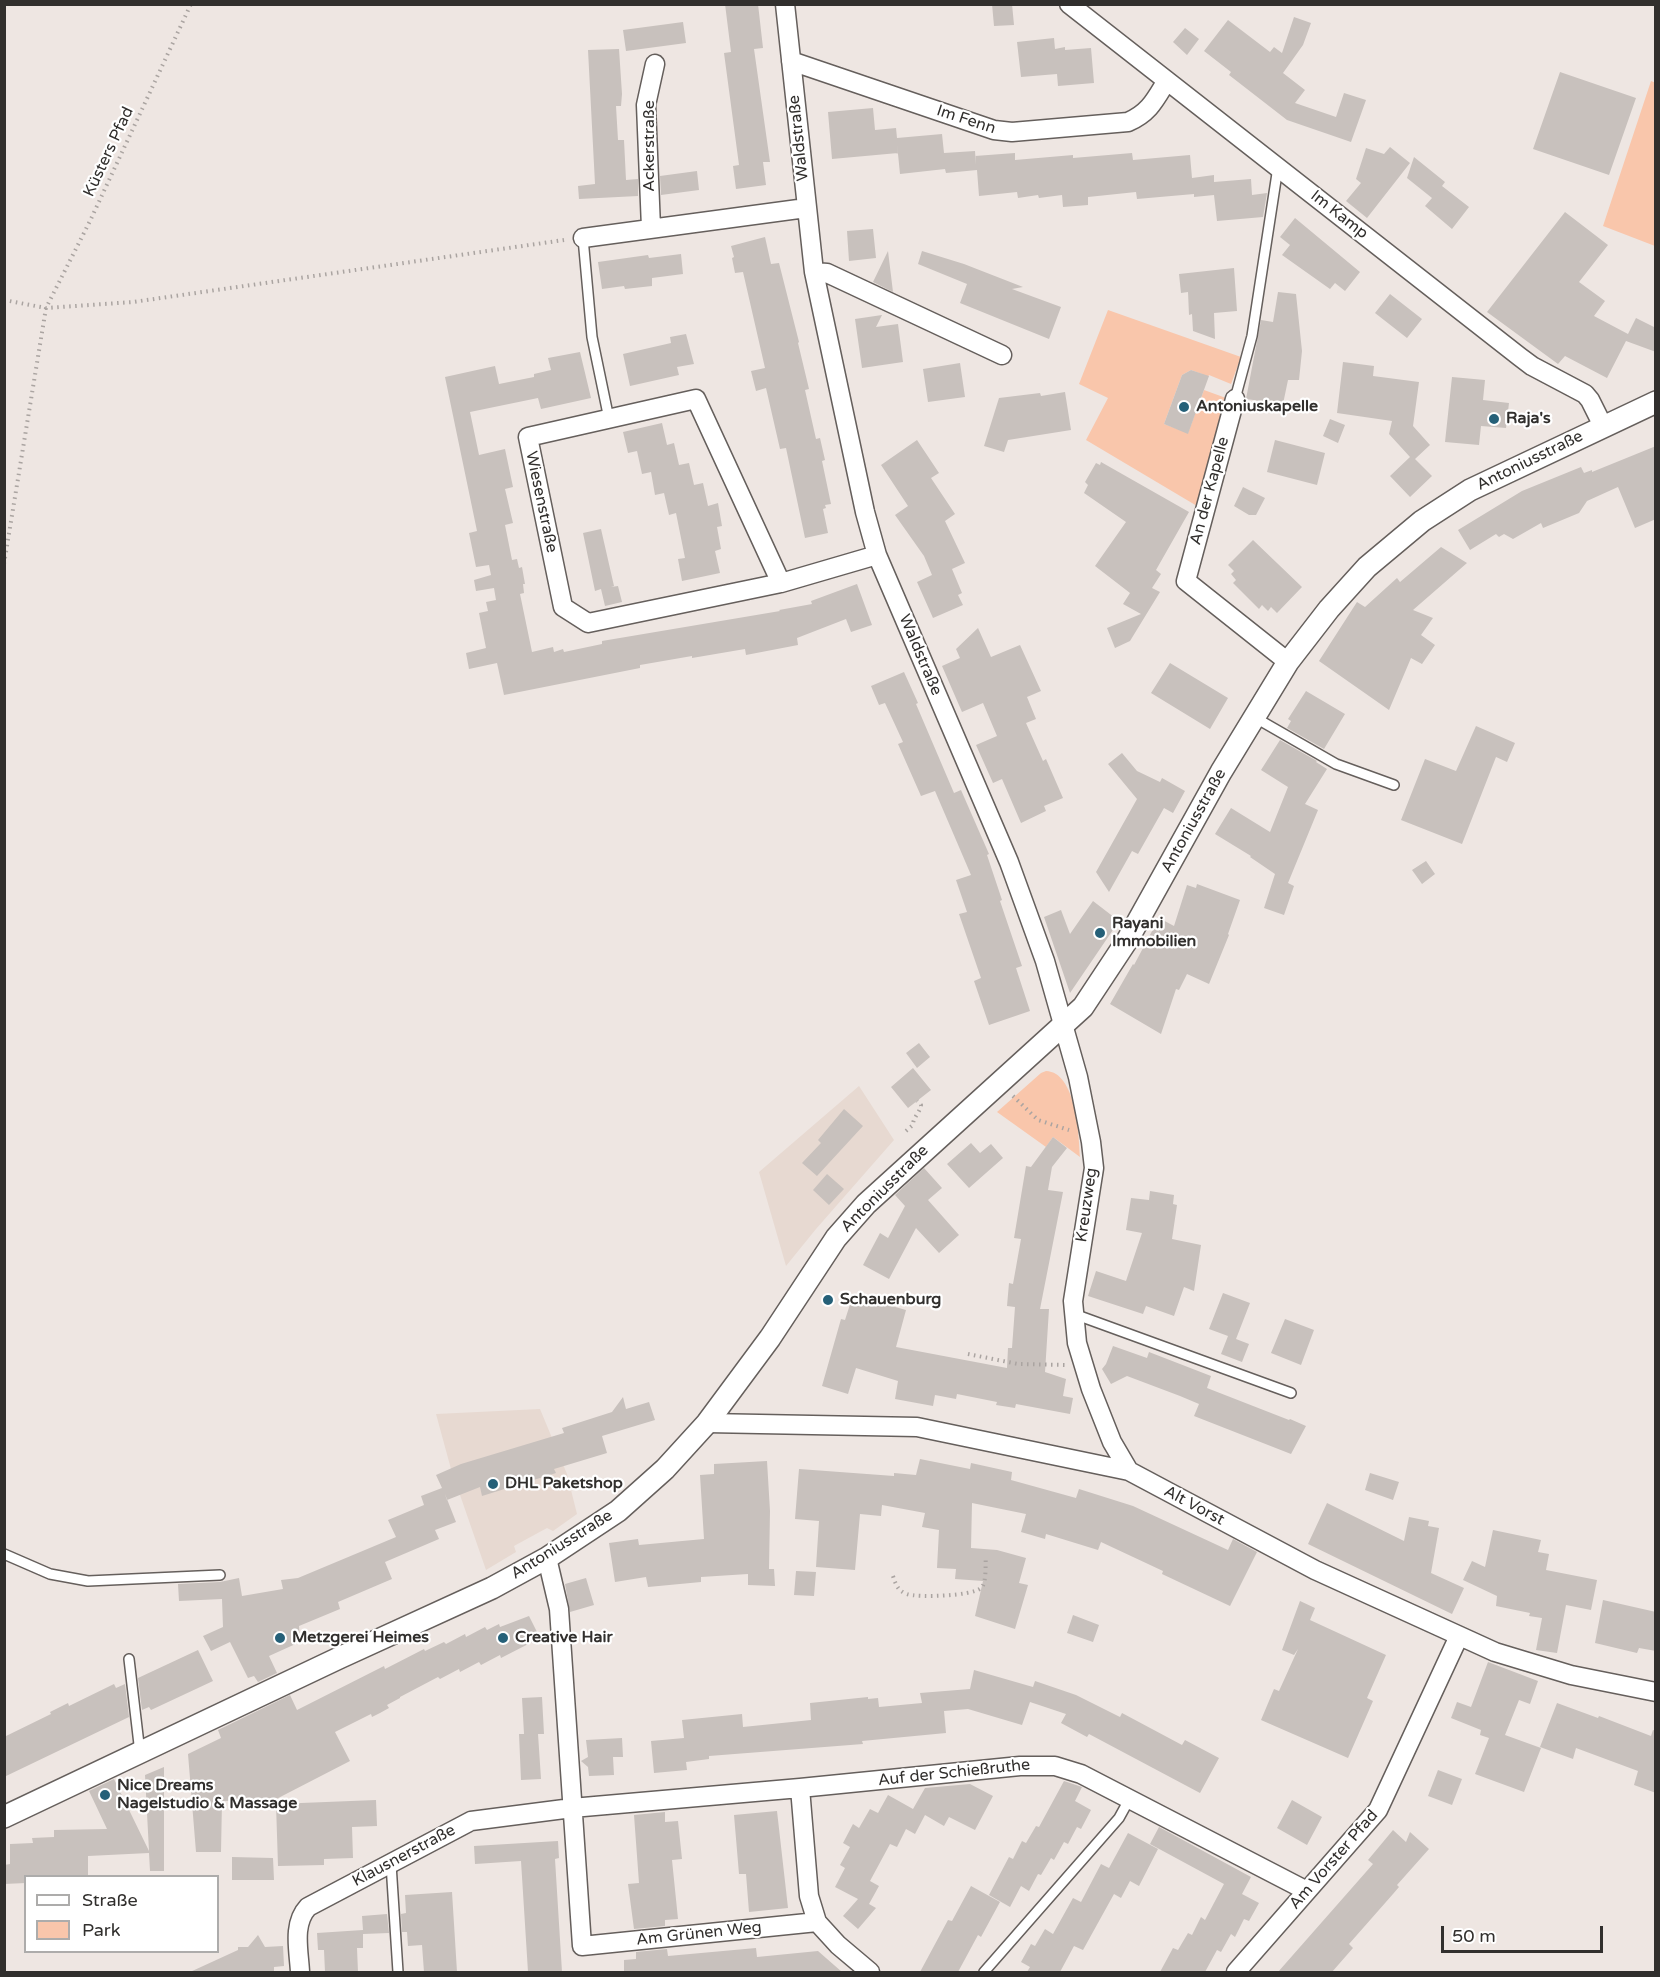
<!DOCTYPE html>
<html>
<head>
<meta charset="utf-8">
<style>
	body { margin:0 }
	#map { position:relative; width:1660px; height:1977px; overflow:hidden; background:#eee6e2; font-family:"Varela Round",sans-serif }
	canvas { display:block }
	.frame { position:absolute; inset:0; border:6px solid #312f2d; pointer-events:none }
	.legend { position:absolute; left:24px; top:1875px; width:195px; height:78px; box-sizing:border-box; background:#fff; border:2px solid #adacab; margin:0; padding:8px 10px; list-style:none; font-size:18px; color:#312f2d }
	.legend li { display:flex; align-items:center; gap:12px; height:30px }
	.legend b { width:30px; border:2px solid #adacab }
	.scale { position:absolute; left:1441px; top:1926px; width:162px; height:27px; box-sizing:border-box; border:3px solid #312f2d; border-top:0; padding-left:8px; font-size:18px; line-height:21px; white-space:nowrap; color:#312f2d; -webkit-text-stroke:4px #fff; paint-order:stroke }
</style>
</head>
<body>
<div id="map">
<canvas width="1660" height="1977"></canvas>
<div class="frame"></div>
<ul class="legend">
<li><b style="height:8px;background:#fff"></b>Straße</li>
<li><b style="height:16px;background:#f9c6ab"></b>Park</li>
</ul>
<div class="scale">50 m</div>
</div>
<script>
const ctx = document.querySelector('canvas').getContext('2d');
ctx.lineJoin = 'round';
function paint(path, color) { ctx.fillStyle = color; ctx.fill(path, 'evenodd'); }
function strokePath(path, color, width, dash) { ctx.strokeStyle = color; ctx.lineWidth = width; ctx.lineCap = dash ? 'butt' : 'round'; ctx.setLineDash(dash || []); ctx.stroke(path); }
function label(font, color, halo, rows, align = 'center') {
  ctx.font = font + ' "Varela Round",sans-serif'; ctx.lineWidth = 4.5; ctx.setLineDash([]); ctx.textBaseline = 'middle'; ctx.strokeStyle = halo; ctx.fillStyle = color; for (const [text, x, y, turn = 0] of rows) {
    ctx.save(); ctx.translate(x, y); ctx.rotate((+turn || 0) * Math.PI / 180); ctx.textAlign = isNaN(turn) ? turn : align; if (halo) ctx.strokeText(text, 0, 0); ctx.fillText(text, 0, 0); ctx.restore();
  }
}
const built = new Path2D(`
	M859,1086L894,1140L816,1229L786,1266L759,1172Z
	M540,1409L567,1474L577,1514L553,1531L547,1528L514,1546L516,1552L486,1570L451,1469L436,1414Z`);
const green = new Path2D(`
	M1651,81L1656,83L1655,246L1603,226Z
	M1108,310L1241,357L1231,384L1209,375L1205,383L1202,374L1191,370L1182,375L1164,424L1188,433L1204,390L1226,398L1197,506L1086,440L1108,398L1079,384Z
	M1046,1071C1076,1072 1079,1135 1080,1157L1053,1137L1046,1147L997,1112L1041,1073Z`);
const building = new Path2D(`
	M725,4H758L763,48L754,49L770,162H763L766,185L736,189L733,166L739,165L724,53L731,52Z
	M992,4H1012L1014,25L994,26Z
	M1294,17L1311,23L1303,45L1283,73L1305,90L1295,103L1336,117L1344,93L1366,100L1351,142L1287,120L1229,75L1231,72L1204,51L1228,20L1270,52L1274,47L1282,53Z
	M683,22L686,43L626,51L623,30Z
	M1185,28L1199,39L1187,55L1173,42Z
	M1054,38L1055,49L1065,47V50L1091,48L1094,83L1058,86L1057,74L1021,77L1017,42Z
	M619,49L622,94L621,106H616L618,140H624L626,180L638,179V196L579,199L578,186L595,184L588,50Z
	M1560,72L1636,98L1609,175L1533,149Z
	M873,108L875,130L896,128L897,138L942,134L944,153L975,151L976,165L975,156L1015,153V160L1073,155V158L1132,153L1133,160L1190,155L1192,178L1214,175V182L1251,179L1252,195L1267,193L1263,217L1217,221L1214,195L1194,197V194L1137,199L1136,192L1088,197V205L1063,207L1062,195L1039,198L1038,195L1018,198L1017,192L979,196L977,170L946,173L945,169L900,174L897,144L898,153L832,159L828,112Z
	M1390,147L1410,163L1367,218L1346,201L1361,183L1356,179L1366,148L1384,154Z
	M1414,157L1445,182L1442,186L1469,207L1452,229L1425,206L1432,198L1407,178Z
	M697,171L699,190L661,195L660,176Z
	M1565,212L1608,245L1579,282L1605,301L1594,316L1628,334L1636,318L1656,328V352L1626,341L1607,378L1565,356L1558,364L1487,312Z
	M1295,218L1360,272L1345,291L1335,283L1330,289L1282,255L1290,245L1280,237Z
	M873,229L876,258L849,261L847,231Z
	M765,237L771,264L779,263L799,342L798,343L809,389L805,390L816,439L820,438L825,460L822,461L831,504L825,505L826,508L823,509L828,533L805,538L786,448L780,449L766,388L756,391L751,371L765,368L743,272L735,273L732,258L734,257L731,246Z
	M888,251L893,292L873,282Z
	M922,251L964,264L1023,287L1012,289L1061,307L1049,339L960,303L967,284L918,264Z
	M681,254L683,274L652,278V286L625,289L624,286L602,289L598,262L648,255L649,258Z
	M1234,268L1237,311L1214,313L1215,339L1193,331L1192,314L1189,315L1188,292L1181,293L1179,274Z
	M1278,292L1296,294L1302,351L1299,380H1288L1283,404L1246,399L1261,320L1273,322Z
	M1390,294L1422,319L1407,338L1375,313Z
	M882,315L876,327L898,324L903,362L862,368L855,319Z
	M686,334L694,364L677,367L679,375L630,386L623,354L671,343L670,337Z
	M580,352L591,398L541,409L538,398L470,412L479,455L505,449L513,487L505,489L513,523L505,525L512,560L517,559L519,568L522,567L525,584H523L524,593L520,594L532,652L553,647L554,652L563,649L564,652L602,644V641L780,611L779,610L812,604L811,601L857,584L872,625L851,632L846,619L797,638L798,645L746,655L745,649L692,658V656L640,665V668L504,695L497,663L469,669L466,653L486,648L479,613L488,611L486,602L496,600L494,588L476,591L474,580L491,575L489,565L476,567L469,533L477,531L445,377L495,366L499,384L534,377V374L551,370L548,358Z
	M1343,362L1374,366L1373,376L1419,382L1413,426L1430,445L1415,459L1432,476L1410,497L1390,476L1410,457L1389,434L1392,421L1337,413Z
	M960,363L965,397L928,402L923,369Z
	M1191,370L1209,376L1188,434L1164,424L1182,375Z
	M1452,377L1485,380L1483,400L1509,403L1506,428L1481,426L1479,445L1445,442Z
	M1065,392L1071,430L1008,440L1004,452L984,446L999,398L1040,393L1041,396Z
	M1330,419L1345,425L1338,443L1323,436Z
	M662,423L667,445L674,443L679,465L689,463L694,485L703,483L708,506L718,503L722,526L717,527L721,549L715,551L720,573L682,581L678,559L685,558L676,513L669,515L664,493L655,495L651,472L642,474L637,451L628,453L623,432Z
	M917,440L939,473L931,478L955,514L945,521L965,563L952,569L962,593L958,595L963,605L933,618L917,582L932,575L924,556L895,515L908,506L881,465Z
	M1275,440L1325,453L1317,485L1267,472Z
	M1656,446V519L1635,528L1618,487L1587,501L1579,513L1543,528L1541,523L1513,539L1504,534L1499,537L1496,534L1470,550L1458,530L1522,491L1581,467L1584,473L1592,470V472Z
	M1101,462L1189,512L1156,570L1161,574L1152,588L1160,592L1130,641L1115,648L1107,628L1141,614L1123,604L1130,593L1095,566L1126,522L1084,493L1088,485L1085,482L1096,463L1100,465Z
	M1243,487L1265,498L1256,515H1249L1234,506Z
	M601,529L614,586L611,587L618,586L622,602L605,606L601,589L595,591L583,533Z
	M1253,540L1302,587L1277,613L1271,607L1268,611L1262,605L1259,609L1233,583L1236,580L1231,574L1234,571L1228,565Z
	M1441,547L1467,563L1413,610L1433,618L1421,635L1435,645L1422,664L1411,658L1389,710L1319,661L1357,602L1365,607L1397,578L1400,582Z
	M978,628L991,657L1020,645L1041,691L1027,697L1036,719L1026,723L1043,761L1046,759L1063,798L1044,806L1046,811L1021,823L1002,779L993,783L976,745L997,736L983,703L962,712L942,666L960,658L956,649Z
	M1170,663L1228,698L1210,729L1151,693Z
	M904,672L918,703L916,704L954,793L961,790L989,854L987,855L1002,900L1000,901L1022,966L1016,968L1030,1011L989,1025L974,981L981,978L959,914L967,912L956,880L971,875L935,791L921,796L898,744L903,742L885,703L879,705L871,686Z
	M1306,691L1345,714L1324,749L1287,728L1291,721L1288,719Z
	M1476,726L1515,743L1507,762L1496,757L1462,844L1401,820L1425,759L1456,771Z
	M1280,740L1317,761L1316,762L1327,769L1305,804L1318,810L1288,883L1294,886L1284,915L1264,908L1275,874L1250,857L1251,856L1215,834L1231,808L1270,832L1288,787L1261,770Z
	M1122,753L1137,771L1160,782L1162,778L1185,791L1173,813L1164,808L1138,854L1132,851L1109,892L1096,872L1137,799L1108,764Z
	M1426,861L1435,874L1422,884L1412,870Z
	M1197,884L1240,900L1228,934L1229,935L1209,984L1187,974L1179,990L1176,989L1161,1034L1110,1004L1133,964L1134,965L1159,918L1174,926L1187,885L1196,888Z
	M1093,901L1119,921L1070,993L1044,917L1061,910L1070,934Z
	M919,1043L930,1057L917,1068L906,1053Z
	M913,1068L931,1090L908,1108L891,1087Z
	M844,1109L863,1126L817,1176L802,1163L821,1143L818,1140Z
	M1053,1137L1067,1148L1052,1167L1048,1190L1063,1192L1040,1309H1049L1045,1372L1066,1379L1063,1396L1073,1398L1070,1414L1016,1404L1015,1408L996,1405L997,1402L957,1394L956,1399L935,1395L933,1406L895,1399L898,1381L856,1368L848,1394L822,1386L841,1319L845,1320L853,1295L906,1310L896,1347L1007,1368L1008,1348H1012L1015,1307L1007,1306L1009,1283L1013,1284L1021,1239L1014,1238L1026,1166L1031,1167Z
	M971,1143L980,1153L991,1144L1003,1158L969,1188L947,1164Z
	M924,1168L942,1188L928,1200L959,1235L939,1253L916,1228L889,1279L863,1265L880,1233L888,1238L905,1206L895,1195Z
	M827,1174L844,1189L829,1205L813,1190Z
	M1150,1191L1174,1195L1173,1204L1177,1205L1172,1239L1201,1245L1194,1291L1184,1287L1174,1316L1146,1306L1143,1314L1088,1296L1096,1271L1126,1281L1142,1233L1126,1230L1131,1198L1149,1200Z
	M1223,1293L1250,1303L1236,1339L1249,1344L1242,1362L1221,1354L1228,1336L1209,1329Z
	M1285,1319L1314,1330L1301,1365L1271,1353Z
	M1113,1346L1147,1358L1149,1352L1211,1376L1207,1388L1289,1420L1290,1419L1306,1426L1291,1454L1194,1416L1199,1404L1180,1396L1127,1376L1111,1384L1102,1369L1106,1364Z
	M623,1397L626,1409L649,1402L655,1420L602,1436L607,1453L554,1469L556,1473L482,1496L480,1487L447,1500L445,1494L456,1522L435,1530L439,1539L385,1562L392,1579L338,1602L340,1609L299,1626L300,1642L269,1656L277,1673L258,1682L254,1676L248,1678L230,1642L211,1651L203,1636L223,1627L222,1599L179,1601L178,1584L220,1582L239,1578L242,1596L283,1589L281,1580L298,1578L396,1537L388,1520L424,1505L421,1496L442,1488L436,1475L461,1464L564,1433L562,1428L612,1412Z
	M920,1459L970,1469L971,1463L1012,1472L1011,1480L1076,1498L1079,1489L1133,1506L1228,1550L1233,1539L1257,1552L1230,1606L1162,1574L1163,1571L1101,1542L1098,1550L1046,1534L1045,1539L1021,1532L1026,1514L972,1503L971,1548L997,1550L1026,1558L1019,1583L1028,1585L1015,1629L975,1616L983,1581L955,1579L956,1569L937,1568L939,1530L922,1527L925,1513L882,1505L881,1516L860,1514L855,1570L816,1567L819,1521L795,1519L799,1469L894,1476V1473L916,1475Z
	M767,1461L770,1511L769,1569H774L775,1586L748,1585V1574L701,1577V1582L648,1587L646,1577L615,1582L609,1543L638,1539L639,1545L704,1539L700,1475L714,1474V1464Z
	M1370,1473L1399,1482L1393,1500L1365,1490Z
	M1327,1503L1404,1541L1409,1517L1429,1521L1428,1526L1439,1528L1431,1573L1464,1588L1452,1614L1308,1544Z
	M1493,1530L1541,1540L1538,1552L1549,1554L1546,1570L1597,1580L1591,1610L1566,1605L1557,1653L1536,1650L1542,1618L1529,1616L1530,1613L1496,1606L1497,1596L1463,1580L1472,1561L1485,1567Z
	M796,1571L816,1572L814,1596L794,1595Z
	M586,1578L594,1605L570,1612L565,1584Z
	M1603,1600L1656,1612V1651L1639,1648L1637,1653L1595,1643Z
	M1300,1601L1315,1608L1310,1620L1386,1655L1367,1698L1373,1701L1348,1758L1261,1720L1274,1689L1279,1691L1298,1649L1294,1655L1282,1650Z
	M1073,1615L1099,1625L1093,1642L1067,1633Z
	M529,1616L540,1638L501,1658L500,1655L481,1665L479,1662L460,1672L459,1669L440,1679L438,1677L400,1697V1698L387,1705L389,1708L380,1713L372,1717L371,1714L335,1732L350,1761L255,1810V1800L222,1801L221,1852H196L188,1754L221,1738L218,1730L290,1695L297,1710L384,1666L385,1669L424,1649L425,1651L444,1642L446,1644L465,1634L466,1637L485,1627L487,1630L499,1624L500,1627Z
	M198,1650L213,1681L151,1710L149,1707L142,1710L138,1678Z
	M1488,1662L1538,1681L1530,1704L1519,1700L1505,1735L1541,1748L1524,1792L1475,1774L1489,1738L1480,1735L1481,1730L1451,1718L1457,1702L1471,1707Z
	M974,1670L1033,1687L1035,1681L1076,1695L1120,1717L1122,1713L1182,1745L1185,1740L1219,1758L1200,1793L1089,1734L1087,1737L1061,1723L1066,1714L1030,1702L1022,1725L968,1709L944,1711L946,1733L862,1741L863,1744L709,1756V1759L686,1762L687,1770L654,1773L651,1741L684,1738L682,1720L742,1714L743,1727L811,1720L810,1703L868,1697V1699L878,1698L879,1707L922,1703L920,1693L970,1689Z
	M114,1684L116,1688L125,1684L129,1717L4,1777V1737L51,1714L50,1712L68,1703L69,1706Z
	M542,1697L544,1734H538L541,1779L521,1780L519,1734H524L522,1698Z
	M1557,1703L1598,1718L1599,1716L1651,1736L1653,1730L1656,1731V1793L1634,1785L1638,1771L1576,1748L1573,1759L1540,1747Z
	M622,1738L623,1757H613L614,1775L589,1776L588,1767L581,1761L588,1757L586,1740Z
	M164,1767V1871H150L149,1853L88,1856V1876H26V1883L4,1884V1865L10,1864V1844L33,1843L32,1838L54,1837V1830L107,1829L89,1791L114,1779L149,1851L145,1775Z
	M1438,1770L1462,1779L1452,1805L1428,1796Z
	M1064,1781L1082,1787L1075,1801L1091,1810L1081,1829L1077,1827L1068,1844L1064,1842L1054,1860L1051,1858L1041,1875L1038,1874L1029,1891L1021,1886L1010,1907L989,1895L1009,1857L1013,1859L1022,1841L1026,1843L1036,1826L1039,1827Z
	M970,1784L993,1796L975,1830L949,1817L944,1826L925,1815L915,1834L906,1829L897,1847L890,1844L870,1881L879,1886L869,1904L876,1908L858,1929L843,1916L858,1899L835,1887L845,1868L840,1865L850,1847L843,1843L853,1824L859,1828L870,1809L878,1813L888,1795L913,1809L925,1788Z
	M376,1800L377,1826L352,1827L353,1858L324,1859V1865L278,1866L276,1804Z
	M1292,1800L1322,1817L1307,1845L1277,1828Z
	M777,1811L788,1908L749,1912L746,1874H739L734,1815Z
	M665,1812V1822L678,1821L682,1859L672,1860L678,1919L665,1920V1926L634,1929L628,1884L639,1883L634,1815Z
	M1159,1827L1251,1877L1242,1894L1259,1903L1249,1921L1244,1919L1235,1937L1231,1934L1221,1952L1217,1950L1205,1972H1160L1173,1948L1178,1950L1188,1933L1192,1935L1201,1917L1205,1920L1224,1884L1150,1844Z
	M1393,1830L1406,1842L1410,1832L1429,1849L1397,1885L1399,1887L1393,1894L1349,1944L1353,1948L1332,1972H1278L1373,1864L1368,1860Z
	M1128,1833L1158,1849L1139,1886L1130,1881L1121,1898L1114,1894L1083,1950L1074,1946L1060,1972H1027L1030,1967L1021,1962L1031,1944L1035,1946L1045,1929L1053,1934L1073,1898L1081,1902L1101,1864L1109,1868Z
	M558,1841L559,1858L555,1859L562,1972H528L521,1861L475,1864L474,1846Z
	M232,1857L273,1858L274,1880H232Z
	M971,1886L1000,1902L981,1937L978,1935L958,1972H920L948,1920L952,1921Z
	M452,1892L457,1972H424L422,1945L408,1946L407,1932H402L401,1914L406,1913L405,1895Z
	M387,1914L389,1933L363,1934V1948H357L358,1972H325L324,1950H318L317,1933L363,1930L362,1916Z
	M258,1935L265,1947L283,1946L284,1966L274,1967V1972H190L238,1950V1947H248Z
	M756,1948L757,1957L818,1951L842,1972H624V1960L636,1959V1952L667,1949L668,1956Z`);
const path = new Path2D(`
	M4,300L46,308L133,302L564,240
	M4,564L46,308L90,221L191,4
	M1013,1096L1038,1120L1069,1130
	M906,1131L913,1125C913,1117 920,1113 921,1105L917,1101
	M968,1354L1018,1364L1066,1365
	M893,1576C896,1585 898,1591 907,1594C918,1598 972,1596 981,1588C987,1583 985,1564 986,1556`);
const service = new Path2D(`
	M583,238L592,337L609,419
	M1235,399L1252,336L1278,167
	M1254,717L1336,764L1394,785
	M1074,1314L1291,1393
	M4,1554L50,1574L88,1581L220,1575
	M129,1659L140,1753
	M391,1864L398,1972
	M984,1972L1119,1818L1130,1798`);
const minor = new Path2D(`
	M785,4L814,272L865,512L877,555L1009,862L1045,961L1078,1077L1091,1142L1094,1168L1073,1301L1077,1343L1091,1389L1112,1442L1129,1471
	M1069,4L1520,357L1532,366L1585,394L1590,400L1603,426
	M791,61L994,130L1012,132L1128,122C1149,113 1155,100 1166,82
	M651,228L646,105L655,64
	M583,238L806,208
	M814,272L827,273L1002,355
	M1235,399L1186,581L1288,662
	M781,583L696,399L528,437L563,607L588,623L781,583L877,555
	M707,1423L917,1427L1129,1471L1315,1570L1495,1652L1571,1675L1656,1692
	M547,1558L559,1609L582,1946L817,1922
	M800,1788L809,1896L817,1922L838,1945L870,1972
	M300,1972C299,1951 292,1924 308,1907L471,1821L572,1808L800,1788L1020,1766H1055L1081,1774L1307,1891
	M1236,1972L1378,1810L1459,1636`);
const tertiary = new Path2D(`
	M4,1817L339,1658L492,1588L547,1558L618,1511L665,1469L707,1423L770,1338L836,1238L866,1204L1083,1007L1128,939L1221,772L1288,662L1329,609L1367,567L1422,521L1470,490L1656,402`);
const markers = [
	[1184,407,6,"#256078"],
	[1494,419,6,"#256078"],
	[1100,933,6,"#256078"],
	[828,1300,6,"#256078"],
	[493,1484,6,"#256078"],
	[280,1638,6,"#256078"],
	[503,1638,6,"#256078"],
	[105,1795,6,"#256078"]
];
const streetNames = [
	["Im Fenn",966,120,18],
	["Waldstraße",799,138,-96],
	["Ackerstraße",650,146,-90],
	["Küsters Pfad",109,152,-65],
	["Im Kamp",1339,215,38],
	["Antoniusstraße",1530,461,-26],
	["An der Kapelle",1210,491,-75],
	["Wiesenstraße",541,502,78],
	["Waldstraße",920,655,67],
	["Antoniusstraße",1194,821,-61],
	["Antoniusstraße",885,1189,-45],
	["Kreuzweg",1087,1205,-82],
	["Alt Vorst",1194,1506,28],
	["Antoniusstraße",562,1545,-32],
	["Auf der Schießruthe",954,1773,-6],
	["Klausnerstraße",404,1856,-28],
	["Am Vorster Pfad",1334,1860,-49],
	["Am Grünen Weg",699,1934,-6]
];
const poiNames = [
	["Antoniuskapelle",1196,407],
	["Raja's",1506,419],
	["Rayani",1112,924],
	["Immobilien",1112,942],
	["Schauenburg",840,1300],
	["DHL Paketshop",505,1484],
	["Metzgerei Heimes",292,1638],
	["Creative Hair",515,1638],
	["Nice Dreams",117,1786],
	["Nagelstudio & Massage",117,1804]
];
paint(built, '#e7d9d1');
paint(green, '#f9c6ab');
paint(building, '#c8c1bd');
strokePath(service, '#655f5c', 12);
strokePath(minor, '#655f5c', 21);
strokePath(tertiary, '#655f5c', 24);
strokePath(path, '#aaa4a1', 4, [1.5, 4.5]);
strokePath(service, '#fff', 9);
strokePath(minor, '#fff', 18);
strokePath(tertiary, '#fff', 21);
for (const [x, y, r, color] of markers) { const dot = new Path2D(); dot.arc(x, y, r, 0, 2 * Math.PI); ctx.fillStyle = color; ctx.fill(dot); strokePath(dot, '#fff', 2); }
label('16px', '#312f2d', '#fff', streetNames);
label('bold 16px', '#312f2d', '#fff', poiNames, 'left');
</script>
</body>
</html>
